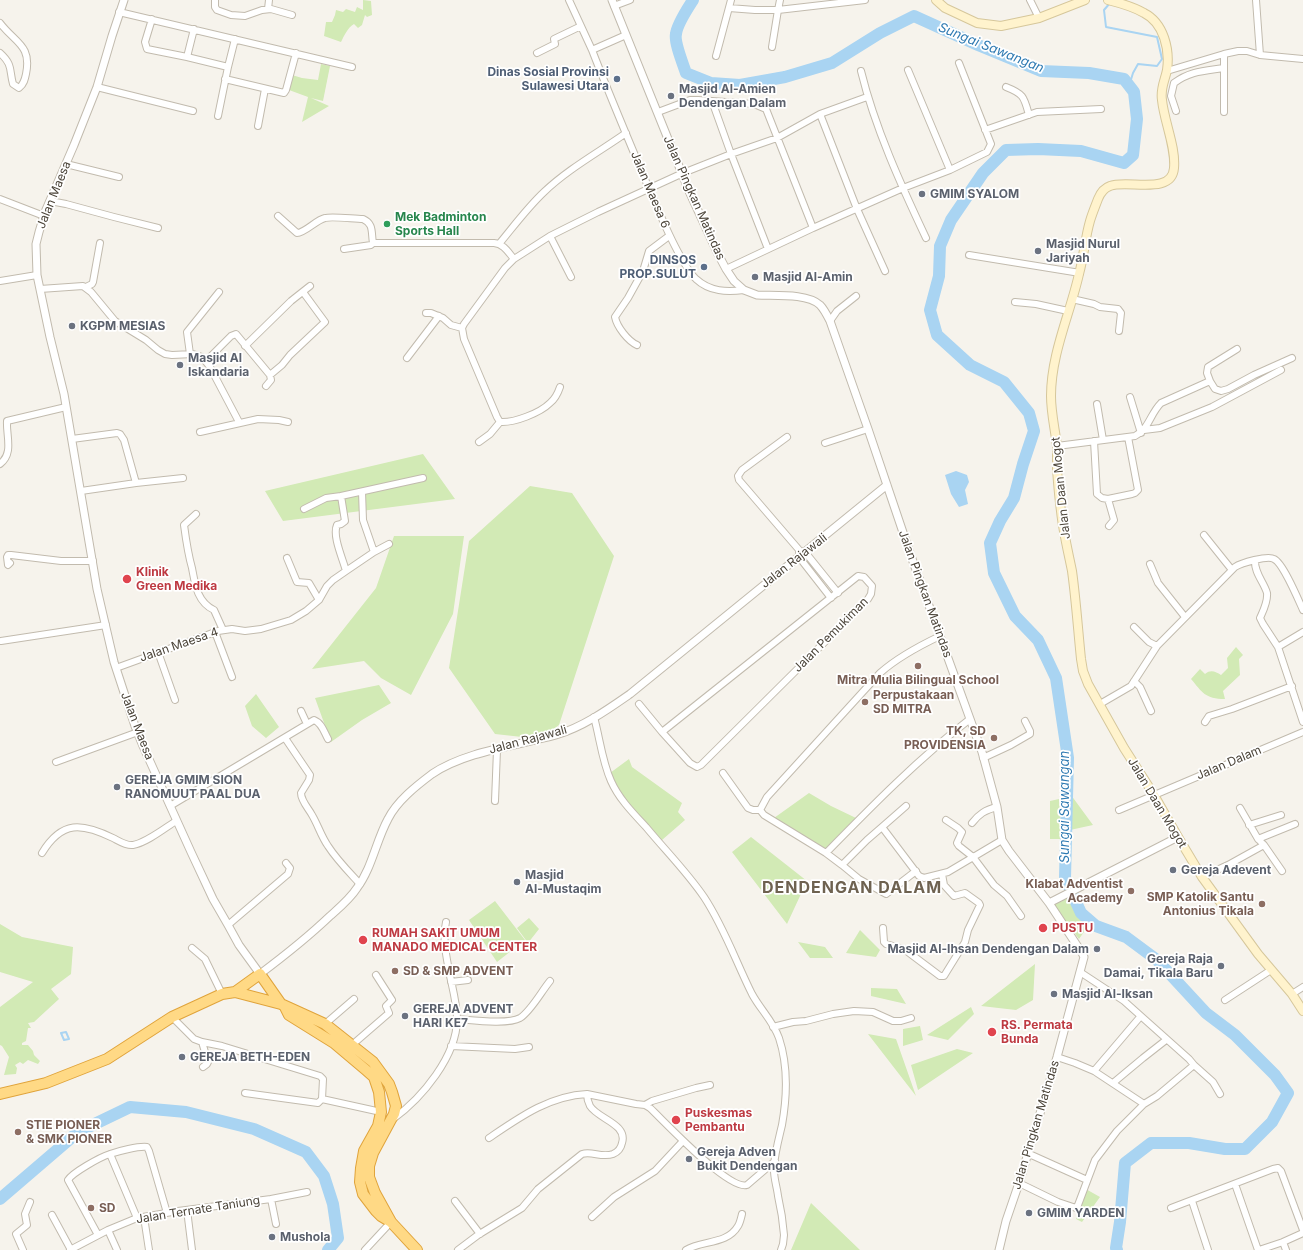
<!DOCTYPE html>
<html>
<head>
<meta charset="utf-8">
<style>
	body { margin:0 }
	canvas { display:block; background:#f6f3ec }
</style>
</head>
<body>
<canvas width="1303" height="1250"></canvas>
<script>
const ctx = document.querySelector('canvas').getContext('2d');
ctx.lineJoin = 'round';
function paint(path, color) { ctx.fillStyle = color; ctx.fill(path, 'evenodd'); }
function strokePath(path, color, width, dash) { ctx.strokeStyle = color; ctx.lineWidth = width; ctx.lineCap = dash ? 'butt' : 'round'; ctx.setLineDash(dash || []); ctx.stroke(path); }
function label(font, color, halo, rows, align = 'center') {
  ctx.font = font + ' Inter,sans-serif'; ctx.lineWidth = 3.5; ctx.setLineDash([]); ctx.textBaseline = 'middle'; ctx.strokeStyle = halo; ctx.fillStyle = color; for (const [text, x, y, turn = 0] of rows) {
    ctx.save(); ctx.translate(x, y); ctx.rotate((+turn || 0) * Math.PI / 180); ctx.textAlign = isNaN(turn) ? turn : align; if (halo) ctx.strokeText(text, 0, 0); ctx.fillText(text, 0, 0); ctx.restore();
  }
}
const green = new Path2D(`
	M363,0L371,1L372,15L367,17L365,15L362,25L358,28L354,24C348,27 344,36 341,42L324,36L326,22H332L335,15L336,10L343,12L346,9L355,12L357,7L363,10Z
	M321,64L330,66L323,101L311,98L329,106L302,122L308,97L289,90L292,75L302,78L318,80Z
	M423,454L455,499L283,521L265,491Z
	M530,486L572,493L614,556L559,725L540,739L495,734L449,668L469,541Z
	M394,536H464L453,614L411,695L381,678L364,661L312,669L376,588Z
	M1236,647L1243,655L1239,659L1240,675L1223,691L1225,699C1205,699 1202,692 1191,679L1200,669L1205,674C1211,669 1216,672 1221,675L1228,668L1227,658Z
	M379,685L391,703L362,720L331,742L315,698Z
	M256,694L279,727L266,738L252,726L245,706Z
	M629,759L632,767L682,803L678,812L685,820L662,840L658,839L618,792L610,773Z
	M809,793L831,806L856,818L825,850L774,818Z
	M1071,795L1093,825L1070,830Z
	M1059,799L1062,839H1050V801Z
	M751,837L807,881L787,924L732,852Z
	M1070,896L1086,929L1079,939L1053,905Z
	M495,901L525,940L497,962L469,920Z
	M529,918L539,929L528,943L517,928Z
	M0,924L22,937L73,947L71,974L51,989L59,999L34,1022L28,1023L31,1028H28L26,1041L22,1043V1045H28L33,1051L34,1055L40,1061L38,1064L28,1060L23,1064L20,1062L15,1065L17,1068L16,1074L4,1075L9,1057L2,1046L0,1045V1007L33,982L0,972Z
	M860,930L880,950L876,957L846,953Z
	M798,942L825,947L833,958H810Z
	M1035,964L1033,1000L1016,1010L981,1006Z
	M871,988L897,989L906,1004L871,996Z
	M971,1007L974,1014L948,1040L927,1035Z
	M920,1026L923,1040L903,1046V1029Z
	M868,1034L896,1039L916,1096Z
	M957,1049L973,1053L918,1090L911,1065Z
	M1084,1188L1100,1197L1082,1222L1076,1219Z
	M811,1203L860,1250H791Z`);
const water = new Path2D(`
	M956,471L967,475L969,482L965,490L968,504L959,507L951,494L945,475Z`);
const stream = new Path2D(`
	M1110,3L1104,10L1106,27L1157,37L1162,59L1157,66L1138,64L1133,73L1129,86
	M66,1032L69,1039L64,1040L61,1033Z`);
const river = new Path2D(`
	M693,0C688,8 677,24 676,34C674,42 683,64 686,73L711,83L740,85L785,77L832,63L880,33L914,16L978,45L1041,71L1089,73L1124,79L1134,92L1137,119L1133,155L1124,163L1081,151L1038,149L1006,150L983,173L951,220L940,246L939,276L930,310L937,335L970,365L1004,382L1029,413L1034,431L1023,464L1014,498L1000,521L990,543L994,573L1015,616L1038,640L1056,678L1068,758L1065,878L1081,913L1096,926L1126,937L1157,960L1206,1013L1235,1035L1275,1075L1288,1093L1272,1122L1245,1149H1225L1189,1143H1151L1125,1163L1120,1222L1116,1248L1117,1250
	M0,1199L78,1132L130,1107L186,1112L254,1129L306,1152L324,1176L333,1204L338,1238L328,1250`);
const minor = new Path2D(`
	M215,0V7L217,10L231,15L245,16L262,10L271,9L292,15
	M569,0L592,50
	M780,0L778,10L865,0
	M1030,0L1039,18
	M1256,0L1260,55
	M614,6L630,0
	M729,8L755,10H778L772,47
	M268,9L269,0
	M119,12L352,67
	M152,19L145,42L147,49L187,57L228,67
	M0,23C15,43 32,45 26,74C25,79 24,84 19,88L13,84C9,69 13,65 0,53
	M626,35L592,50C611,99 632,148 652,196C662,218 670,239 682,259C686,266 690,274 696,279C710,292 727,292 744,290
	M537,53L555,44L554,39L581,26
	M716,56L731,0
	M187,57L194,29
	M908,70L950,170
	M861,71C875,128 901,185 926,238
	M1167,71L1224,54L1238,51H1247L1260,55L1303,59
	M225,79L284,93L286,90L296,53
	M97,87L193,111
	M1006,87C1024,94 1024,97 1029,115
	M712,101L731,154L768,249
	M1176,111L1171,96L1174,83C1190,71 1204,71 1224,68
	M658,112L690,100H698L754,104L766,109L813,228
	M1224,112V54
	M820,114L857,209L885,271
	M218,116L228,67L235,39
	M258,126L265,89
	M985,130L1037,112L1101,109
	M66,164L119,177
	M0,199L44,216
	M50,201L66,204L114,217L158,228
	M278,216L297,233C305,233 316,220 325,218C332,216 354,219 363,219C374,224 371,232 373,243
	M550,236L571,277
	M499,244C514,226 527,208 544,192C568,169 599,152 626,133
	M344,249L371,245L373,243H494C504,244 508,252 514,259
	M969,255L1080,273
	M726,269L813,228L903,188L950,170L987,152L991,144L959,63
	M0,281L37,275
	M86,287L92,284L93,282L100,243
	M40,289L83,286L91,292L115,321L146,340L158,350L165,354L172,355L193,354L202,357L210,367L239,422
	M1072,299L1094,304L1100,307L1118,309L1121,313L1119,331
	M1015,302L1036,304L1068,311
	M426,313H431L443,318L451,325L462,328
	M830,321L837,311L856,296
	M637,345C628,341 617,327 615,317L628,298L643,271L649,251L669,236
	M245,346L291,301L310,286
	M190,354L187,332L219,292
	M407,358L439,316
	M206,361L231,336L236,334L270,375L271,380L266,386
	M270,375L282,365L290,355L325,322L303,292
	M1210,381L1207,373L1208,367L1237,349
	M560,387C558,393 555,399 550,403C540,413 514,423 500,422L497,417L464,339L462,328L464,324L505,268L514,259L550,236L598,212L683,173L731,154L777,138L820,114L867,97
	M1130,397L1141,433
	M1097,404L1103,440
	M1144,430L1160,428L1212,407L1281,370
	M200,432L258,419L279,420L288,422
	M787,437L742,470L738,476L739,480L800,551L805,552L838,593
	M72,439L117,433L120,434L124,440L136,483
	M1094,441L1097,494L1102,498L1108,499L1132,494L1135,493L1138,490L1128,437
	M479,442L490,434L500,422
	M825,443L868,429
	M1057,446L1135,436C1149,429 1150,414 1161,403L1210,381L1215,389L1221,391L1228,389L1254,375L1292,358
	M0,464C14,453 6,436 7,421L66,407
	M81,491L136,483L183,478
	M1108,499L1114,520L1109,526
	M304,509L326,498L341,496
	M196,514L184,525C186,540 188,554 192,568C195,584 197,602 214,610L223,630
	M1204,535L1232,570
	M374,552L389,544
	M799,553V557L831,598
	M287,558L297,582L309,583L319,600
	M1255,560C1254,573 1264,582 1267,593C1268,602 1263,611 1260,618L1263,624L1278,647L1303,722
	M10,563L8,565L7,557L8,555H11L61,561H93
	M1150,564L1158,583L1185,617
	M346,571L374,552L363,520L362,492
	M858,576L864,577L872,586L871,594L868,599L701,765L697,767L690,763L662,732Z
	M1134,627L1149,642L1157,646
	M215,632L232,677
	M940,636C919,646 898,657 880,673L767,797L760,810L764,815L826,853L842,865L867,840L882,827L919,876L924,878L948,872L1002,840
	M1,641L106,625
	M1278,647L1303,632
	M158,652L175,700
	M116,668L218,631L232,629L245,631L261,629L291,620L306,611L319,600L327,586L333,580L346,571C343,559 332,536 337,525L341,524L345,521L341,496L423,478
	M1134,681L1140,687L1151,711
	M639,704L662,732
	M1100,704L1131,686L1157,646L1235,567C1241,563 1268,555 1274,559C1283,563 1298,599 1303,610
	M301,711L307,724
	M594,717C600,739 602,761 611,781C619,799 633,813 646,827C665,850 687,872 704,897C724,927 736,962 752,994C760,1009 773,1021 779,1038C788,1065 787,1097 782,1125C779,1138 775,1152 774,1166C773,1176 777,1187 778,1196C781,1209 783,1222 784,1235L783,1244L781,1250
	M1205,722L1209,716L1232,709L1292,686
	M285,738L310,775L309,780L301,793C301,801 309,809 312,815C318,825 321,836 328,846C337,860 349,872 360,884
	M983,758L1011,745L1030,734V731L1025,721
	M56,762L138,732
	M723,773L748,808L753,810H760
	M495,801L497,750
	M170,806L314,720C322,723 324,732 328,739
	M1240,808L1258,839L1264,845L1282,871
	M1119,810L1303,732
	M946,820L958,828L962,832L957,843L959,846L973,857L994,885L1007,896L1021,916
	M972,823C979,814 985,810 997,807
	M1249,825L1281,815
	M882,827L906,806
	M1258,839L1295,824
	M42,853C62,820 82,823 113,838C119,841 126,846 133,845C146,843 165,828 176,821
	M826,853C872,806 918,759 970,719
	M842,865L859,879L886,894L916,871
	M1202,877L1228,865L1264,845
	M228,925L288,874L290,868L286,863
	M883,928L884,942L886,944L904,949L940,976H944L965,942L968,930L980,905L979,903L965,893L954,896L944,885L942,874
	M192,948L205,959L222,994
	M451,982L468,980
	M1292,994L1303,987
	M1225,1000L1271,970
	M172,1017L194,1039L202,1042L222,1046L320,1076L323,1079L322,1099L318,1103L245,1093
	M457,1019C471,1020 508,1025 520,1018C531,1011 541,992 550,981
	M325,1024L354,999
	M773,1027L793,1022L806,1021L833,1014L854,1011L873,1012L893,1021H901L911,1018
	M202,1042L208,1062L207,1064L203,1067
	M352,1045L389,1013L386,1006L392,1000L376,975
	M451,1046L515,1049L529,1047
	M1057,1057L1075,1063L1094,1071L1144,1104L1157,1096L1194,1065L1189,1059L1124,1001L1080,972
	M1194,1065L1213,1082L1220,1094
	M1094,1071L1140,1017
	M1113,1083L1143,1058L1166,1040
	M322,1099L381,1112
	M645,1105L652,1101L696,1088L710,1085
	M393,1119C422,1098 457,1056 457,1019C457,1005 453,990 450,976C447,959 442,940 446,922
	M489,1138C520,1117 549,1096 587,1094
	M1027,1153L1087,1180
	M110,1154L137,1218
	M1019,1183L1058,1202L1076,1208L1078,1205L1095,1160L1117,1131L1144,1104
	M1235,1184L1258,1250
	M271,1199L276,1224
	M455,1201L480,1234
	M1192,1201L1208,1250
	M1171,1208L1273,1169L1278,1168L1281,1171L1303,1230
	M187,1210L192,1250
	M52,1215L71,1250
	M144,1217L149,1250
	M592,1217L614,1197L655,1171L683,1141
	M108,1230L117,1250
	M98,1235L68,1180C72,1173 100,1157 110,1154C119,1151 138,1146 147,1147L149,1151L167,1213
	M23,1250L16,1234L27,1225L25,1214L30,1202
	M70,1250L108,1230L137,1218L178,1211L271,1199L307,1192
	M365,1250L391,1222
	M458,1250L478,1235L522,1208L538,1189L582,1154C592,1151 602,1158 613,1154C618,1152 621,1148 622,1143C628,1124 598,1119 590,1106C588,1102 587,1098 587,1094L636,1104L645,1105L650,1108C665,1122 729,1191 747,1185L775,1161
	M686,1250C702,1240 727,1245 738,1226C740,1223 741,1218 742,1214
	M1259,1250L1283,1242
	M1286,1250L1283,1242L1303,1233`);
const tertiary = new Path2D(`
	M124,0L112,36L97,87L74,145L45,212L39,232L36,244L37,275L50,337L64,394L97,589L114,662L135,726L143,746L191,852L213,899L228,925L239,945L260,974C284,956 308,937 330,916C339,908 350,899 357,888C372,868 376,841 388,819C397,801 416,786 432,774C466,751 516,746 556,735C583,727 607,710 630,694L887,485
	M612,0L689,191L718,254L726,269L734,281L744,290L757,295C774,296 807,293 820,305C824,309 827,315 830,321L868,429L911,556L982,752L997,807L1002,840L1009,851L1049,903L1082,953L1084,957L1057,1057L1019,1183L1006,1221L999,1250
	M1049,903L1178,837`);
const secondary = new Path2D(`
	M936,0L945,8L977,23L1001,26L1039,18L1085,0
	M1108,0C1120,3 1134,7 1144,13C1164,23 1170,50 1167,70C1165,80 1160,89 1162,100C1164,121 1176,147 1174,168C1172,196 1127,179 1110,186C1104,188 1100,194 1098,199C1095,207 1092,214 1090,221C1085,238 1084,256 1079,274C1070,314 1051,354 1051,396C1051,413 1055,429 1057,446C1057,453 1057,461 1057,469C1058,483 1059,497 1061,511C1063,531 1068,551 1072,571C1076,600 1078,630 1081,659L1083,671L1088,684L1124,748L1154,795L1178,837L1202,877L1258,954L1292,994L1303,1011`);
const trunk = new Path2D(`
	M235,992L260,974L281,1004
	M285,1007L289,1015L334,1043L366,1070L374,1077L379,1092L381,1112L378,1126L364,1151L361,1168L360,1182L363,1194L376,1211L381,1216L391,1222L417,1250
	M0,1094L46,1083L107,1059L172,1017L222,994L235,992L281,1004L325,1024L373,1062L389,1084L392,1092L396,1106L394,1114L373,1153L369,1166V1177L375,1193L391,1222`);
const markers = [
	[617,79,4,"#5c6f8a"],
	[671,96,4,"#6b7280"],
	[922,194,4,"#6b7280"],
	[387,224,4,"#2e9e5b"],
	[1038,251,4,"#6b7280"],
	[704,267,4,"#5c6f8a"],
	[755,277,4,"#6b7280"],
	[72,326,4,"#6b7280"],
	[180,365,4,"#6b7280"],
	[127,579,5,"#e0444e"],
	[918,666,4,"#8d6e63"],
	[865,702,4,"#8d6e63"],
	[994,738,4,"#8d6e63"],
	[117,787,4,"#6b7280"],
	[1173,870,4,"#6b7280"],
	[517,882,4,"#6b7280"],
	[1131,891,4,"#8d6e63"],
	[1262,904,4,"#8d6e63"],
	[1043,928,5,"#e0444e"],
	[363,940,5,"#e0444e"],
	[1097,949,4,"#6b7280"],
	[1221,966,4,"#6b7280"],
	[395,971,4,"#8d6e63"],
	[1054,994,4,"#6b7280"],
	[405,1016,4,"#6b7280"],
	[992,1032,5,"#e0444e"],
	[182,1057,4,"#6b7280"],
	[676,1120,5,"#e0444e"],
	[18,1132,4,"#8d6e63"],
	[689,1159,4,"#6b7280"],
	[91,1208,4,"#8d6e63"],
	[1029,1213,4,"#6b7280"],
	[272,1237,4,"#6b7280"]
];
const serviceNames = [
	["Dinas Sosial Provinsi",609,72],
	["Sulawesi Utara",609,86],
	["DINSOS",696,260],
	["PROP.SULUT",696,274]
];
const worshipNames = [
	["Masjid Al-Amien",679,89],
	["Dendengan Dalam",679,103],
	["GMIM SYALOM",930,194],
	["Masjid Nurul",1046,244],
	["Jariyah",1046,258],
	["Masjid Al-Amin",763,277],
	["KGPM MESIAS",80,326],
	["Masjid Al",188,358],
	["Iskandaria",188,372],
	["GEREJA GMIM SION",125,780],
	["RANOMUUT PAAL DUA",125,794],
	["Gereja Adevent",1181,870],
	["Masjid",525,875],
	["Al-Mustaqim",525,889],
	["Masjid Al-Ihsan Dendengan Dalam",1089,949,"right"],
	["Gereja Raja",1213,959,"right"],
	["Damai, Tikala Baru",1213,973,"right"],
	["Masjid Al-Iksan",1062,994],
	["GEREJA ADVENT",413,1009],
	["HARI KE7",413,1023],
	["GEREJA BETH-EDEN",190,1057],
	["Gereja Adven",697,1152],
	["Bukit Dendengan",697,1166],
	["GMIM YARDEN",1037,1213],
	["Mushola",280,1237]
];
const streetNames = [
	["Jalan Maesa 6",650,190,67],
	["Jalan Maesa",54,195,-68],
	["Jalan Pingkan Matindas",694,198,66],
	["Jalan Daan Mogot",1061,488,-96],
	["Jalan Rajawali",794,561,-38],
	["Jalan Pingkan Matindas",925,594,70],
	["Jalan Pemukiman",831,635,-45],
	["Jalan Maesa 4",179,645,-19],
	["Jalan Maesa",137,726,69],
	["Jalan Rajawali",528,740,-15],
	["Jalan Dalam",1229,763,-23],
	["Jalan Daan Mogot",1157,803,59],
	["Jalan Pingkan Matindas",1036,1125,-73],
	["Jalan Ternate Taniung",198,1210,-9]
];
const leisureNames = [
	["Mek Badminton",395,217],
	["Sports Hall",395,231]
];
const healthNames = [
	["Klinik",136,572],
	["Green Medika",136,586],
	["PUSTU",1052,928],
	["RUMAH SAKIT UMUM",372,933],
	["MANADO MEDICAL CENTER",372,947],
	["RS. Permata",1001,1025],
	["Bunda",1001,1039],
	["Puskesmas",685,1113],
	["Pembantu",685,1127]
];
const educationNames = [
	["Mitra Mulia Bilingual School",918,680,"center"],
	["Perpustakaan",873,695],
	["SD MITRA",873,709],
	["TK, SD",986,731,"right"],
	["PROVIDENSIA",986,745,"right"],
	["Klabat Adventist",1123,884,"right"],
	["Academy",1123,898,"right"],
	["SMP Katolik Santu",1254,897,"right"],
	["Antonius Tikala",1254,911,"right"],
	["SD & SMP ADVENT",403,971],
	["STIE PIONER",26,1125],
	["& SMK PIONER",26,1139],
	["SD",99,1208]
];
const waterNames = [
	["Sungai Sawangan",991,48,22],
	["Sungai Sawangan",1065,807,-90]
];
const districtNames = [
	["DENDENGAN DALAM",852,888]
];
paint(green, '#d2eab5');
paint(water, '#a9d4f2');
strokePath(stream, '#a9d4f2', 2);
strokePath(river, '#a9d4f2', 12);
strokePath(minor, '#c2bbae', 8);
strokePath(tertiary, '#c2bbae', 9);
strokePath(secondary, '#d6c79b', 10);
strokePath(trunk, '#e0a43c', 12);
strokePath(minor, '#fff', 6);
strokePath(tertiary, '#fff', 7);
strokePath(secondary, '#fff3cd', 8);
strokePath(trunk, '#ffd985', 10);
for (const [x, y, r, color] of markers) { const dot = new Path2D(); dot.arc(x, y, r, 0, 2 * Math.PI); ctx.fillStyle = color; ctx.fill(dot); strokePath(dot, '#fff', 1.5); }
label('bold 12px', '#4e5e75', '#fff', serviceNames, 'right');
label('bold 12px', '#5b616d', '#fff', worshipNames, 'left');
label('12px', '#4b4439', '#fff', streetNames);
label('bold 12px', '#27864d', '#fff', leisureNames, 'left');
label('bold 12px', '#be3a42', '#fff', healthNames, 'left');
label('bold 12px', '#785e54', '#fff', educationNames, 'left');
label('italic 13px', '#2e7ab2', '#fff', waterNames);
ctx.letterSpacing = '1px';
label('bold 16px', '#6e6250', '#fff', districtNames);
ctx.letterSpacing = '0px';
</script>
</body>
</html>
